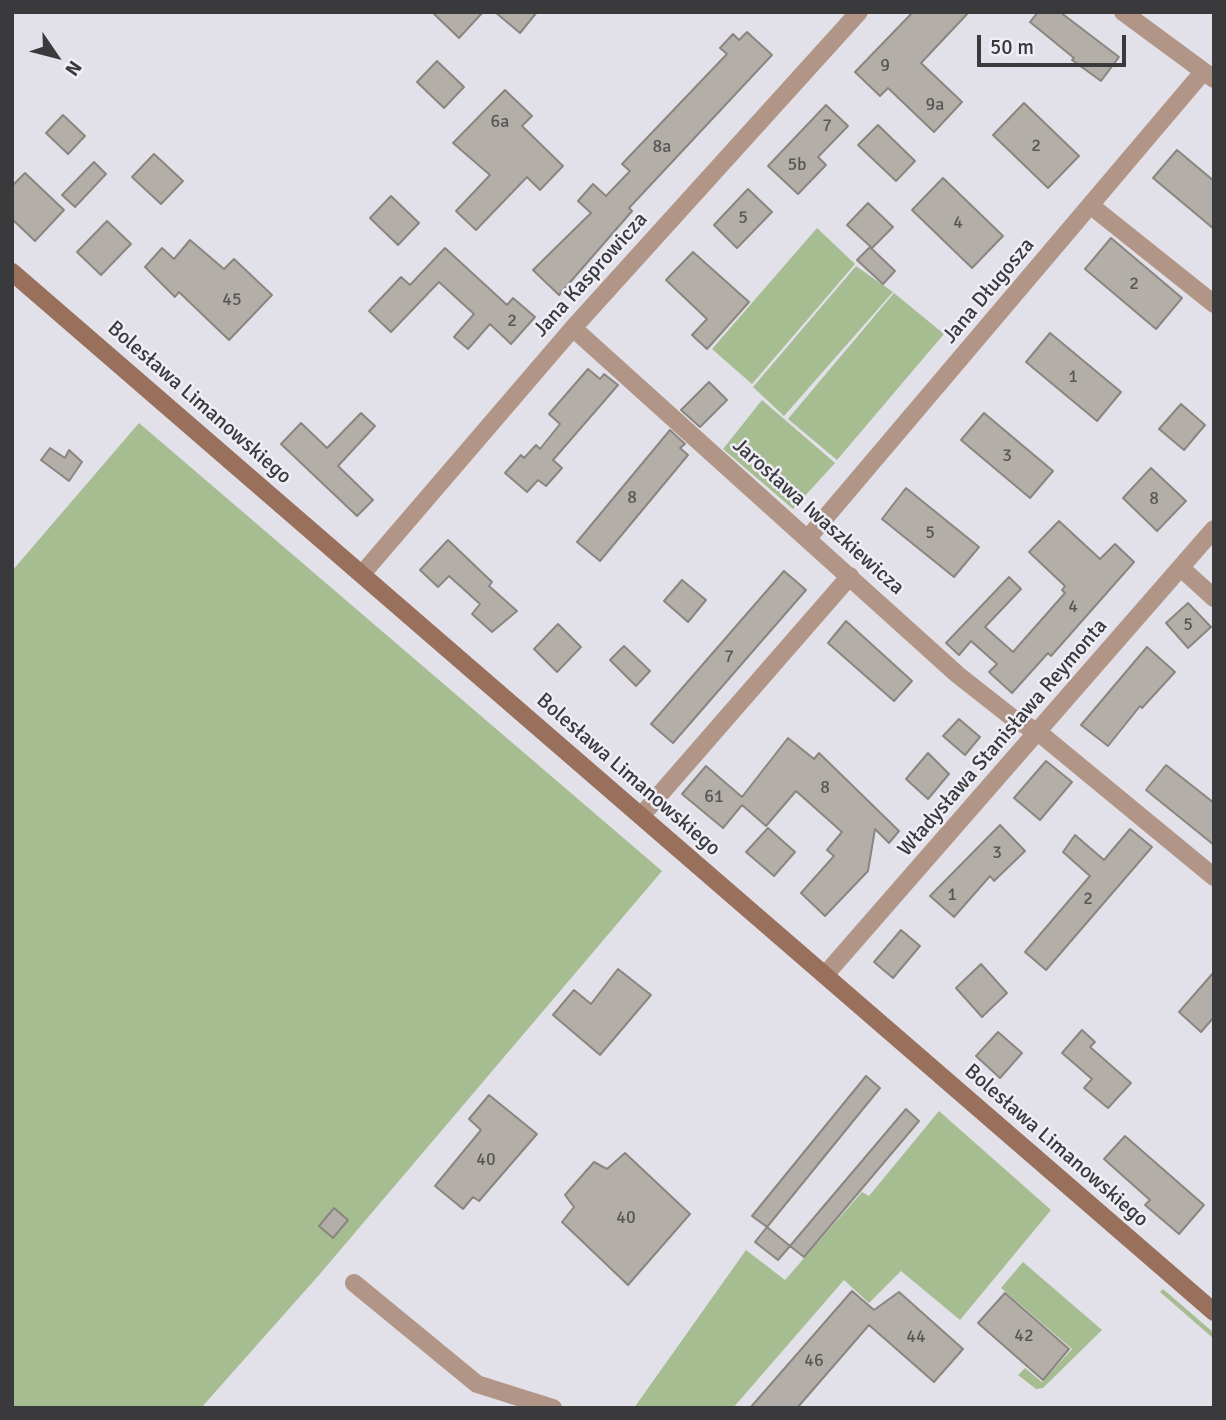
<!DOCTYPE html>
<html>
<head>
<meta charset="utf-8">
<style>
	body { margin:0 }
	#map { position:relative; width:1226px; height:1420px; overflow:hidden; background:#e2e1e9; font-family:Signika,sans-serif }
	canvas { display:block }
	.frame { position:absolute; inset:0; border:14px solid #3a3a3d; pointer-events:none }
	.north { position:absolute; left:21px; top:21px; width:70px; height:70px; -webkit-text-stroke:5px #efeef6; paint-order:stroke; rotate:125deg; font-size:19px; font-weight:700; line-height:28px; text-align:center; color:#3a3a3d }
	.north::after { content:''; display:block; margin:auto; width:24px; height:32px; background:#3a3a3d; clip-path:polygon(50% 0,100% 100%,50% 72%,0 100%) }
	.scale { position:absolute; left:977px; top:35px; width:149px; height:32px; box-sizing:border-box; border:4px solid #3a3a3d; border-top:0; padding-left:9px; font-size:21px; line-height:24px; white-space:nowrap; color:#3a3a3d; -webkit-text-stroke:5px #efeef6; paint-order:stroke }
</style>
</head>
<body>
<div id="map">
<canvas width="1226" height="1420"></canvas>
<div class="frame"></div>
<div class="north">N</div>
<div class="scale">50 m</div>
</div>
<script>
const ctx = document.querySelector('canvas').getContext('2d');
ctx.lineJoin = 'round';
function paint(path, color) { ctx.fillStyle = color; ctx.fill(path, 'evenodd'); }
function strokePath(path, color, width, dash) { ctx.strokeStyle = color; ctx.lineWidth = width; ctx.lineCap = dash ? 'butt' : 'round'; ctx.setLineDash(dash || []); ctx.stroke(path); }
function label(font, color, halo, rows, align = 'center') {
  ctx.font = font + ' Signika,sans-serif'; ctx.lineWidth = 5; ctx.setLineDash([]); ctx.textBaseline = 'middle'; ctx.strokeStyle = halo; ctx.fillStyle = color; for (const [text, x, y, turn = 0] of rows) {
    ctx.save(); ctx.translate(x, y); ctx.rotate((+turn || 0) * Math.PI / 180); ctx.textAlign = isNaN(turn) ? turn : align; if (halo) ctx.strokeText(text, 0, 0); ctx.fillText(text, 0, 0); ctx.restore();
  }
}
const green = new Path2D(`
	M817,228L855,264L752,384L712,349Z
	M856,266L893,292L784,416L753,387Z
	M894,293L944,334L837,460L788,419Z
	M762,400L835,463L793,509L723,449Z
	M139,423L662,871L319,1275L201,1408H12V571Z
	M939,1111L1051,1210L960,1320L901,1271L869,1303L844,1280L733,1408H634L746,1250L785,1280L862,1192L869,1196Z
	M1023,1262L1102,1330L1043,1388L1036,1389L1018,1375L1025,1368L1042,1382L1072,1349L1001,1288Z
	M1163,1289L1214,1333V1339L1160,1292Z`);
const building = new Path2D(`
	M432,12H483L459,38Z
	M495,12H537L520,33Z
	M913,12H969L921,63L962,102L934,132L888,88L880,96L855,72Z
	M1038,12H1060L1119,57L1101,81L1072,60L1074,58L1030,22Z
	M747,32L772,55L629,208L632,211L559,295L533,270L591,213L578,201L593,184L606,196L630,171L622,164L727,54L720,48L733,34L739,40Z
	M437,61L464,87L444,108L417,82Z
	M505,90L532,116L522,126L563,166L540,190L527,177L476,230L456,211L490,175L453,143Z
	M1024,103L1079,156L1048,188L993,135Z
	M826,105L848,126L818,157L826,165L798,194L768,166Z
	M63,115L85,136L68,154L46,133Z
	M878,125L915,161L896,181L858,145Z
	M1177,150L1214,181V229L1153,178Z
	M154,154L183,181L161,204L132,177Z
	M94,162L106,174L75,207L62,195Z
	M25,173L64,210L35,241L12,219V186Z
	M943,178L1003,236L972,268L912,210Z
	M748,189L772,212L737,248L714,225Z
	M391,196L419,223L398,245L370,218Z
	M868,203L893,227L872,248L847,225Z
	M107,221L131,244L101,275L77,252Z
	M1111,238L1182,298L1156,329L1085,269Z
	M190,240L224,269L234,259L272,295L229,340L179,292L175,297L145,267L162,248L174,259Z
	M870,247L895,271L883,284L857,260Z
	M445,248L507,305L513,298L535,317L511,344L490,324L468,349L454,337L474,314L439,282L391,332L369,311L401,277L410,285Z
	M693,252L749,302L707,349L692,335L707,319L666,280Z
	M1050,333L1121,392L1097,421L1026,362Z
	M588,369L600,379L604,374L618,385L553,460L562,468L546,486L538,480L527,492L505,473L521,455L524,458L536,445L540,449L560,424L549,414Z
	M709,382L727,400L700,427L681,410Z
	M1181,404L1205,425L1184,450L1159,429Z
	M361,413L375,426L338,466L373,500L357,516L281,444L301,423L327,448Z
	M984,413L1053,471L1030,498L961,440Z
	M670,430L685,444L680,448L688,455L600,561L577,542Z
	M50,448L65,458L69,450L82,462L69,481L41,460Z
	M1151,468L1186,501L1157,531L1123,498Z
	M906,488L979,547L954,577L882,519Z
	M1059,521L1100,559L1115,544L1134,562L1051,656L1048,653L1012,693L989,672L997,664L971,641L959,655L946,643L1009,577L1021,589L985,627L1013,652L1065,593L1062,590L1065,586L1029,552Z
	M448,540L492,582L489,586L517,611L492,632L472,614L480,604L449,576L438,587L420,570Z
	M784,571L806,590L673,743L651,724Z
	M682,580L706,600L688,622L664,601Z
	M1188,603L1211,627L1188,648L1166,623Z
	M846,621L912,681L894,701L828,643Z
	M558,624L581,647L557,672L534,649Z
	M624,646L650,671L636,686L610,660Z
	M1147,647L1175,672L1142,708L1140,706L1108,746L1081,725Z
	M959,719L980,737L965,755L943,736Z
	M788,738L814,759L819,753L899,831L889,843L875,829L868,871L825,916L801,893L834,856L827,850L842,832L796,791L766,826L742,805L723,828L682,794L706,766L742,797Z
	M928,753L949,774L928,799L906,779Z
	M1046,761L1072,782L1040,820L1014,798Z
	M1166,765L1214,803V845L1146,790Z
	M1000,825L1025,851L994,881L990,876L954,917L930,896Z
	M768,828L795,852L774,876L746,852Z
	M1130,829L1152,847L1046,970L1025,952L1090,876L1063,852L1075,835L1104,860Z
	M901,930L920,946L893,978L874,962Z
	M981,964L1007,993L982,1017L956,988Z
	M618,969L651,995L600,1055L553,1015L574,990L591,1004Z
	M1214,972V1017L1201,1032L1179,1012Z
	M1082,1030L1095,1042L1090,1047L1131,1083L1108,1108L1084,1088L1092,1079L1062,1053Z
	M998,1032L1022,1053L1000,1078L976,1056Z
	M866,1076L880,1088L767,1227L752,1216Z
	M489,1095L537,1134L479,1201L473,1197L463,1209L435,1186L481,1130L469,1119Z
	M906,1109L919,1121L804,1257L790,1246Z
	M1125,1136L1204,1205L1179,1234L1145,1205L1150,1200L1104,1159Z
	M625,1153L690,1214L628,1285L562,1222L574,1207L565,1195L594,1162L607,1169Z
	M334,1208L348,1220L333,1238L319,1226Z
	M767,1227L790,1246L778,1260L755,1242Z
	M852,1291L874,1310L899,1292L963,1349L934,1382L869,1325L797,1408H750Z
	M1005,1293L1069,1349L1043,1380L978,1323Z`);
const street = new Path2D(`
	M1123,12L1214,79
	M1090,205L1214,304
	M573,328L958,675L1014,719L1038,732L1214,877
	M808,538L1203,72
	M1181,568L1214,598
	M362,574L573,328L859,12
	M641,816L850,576
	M825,975L1214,529
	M354,1283L477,1384L553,1408`);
const secondary = new Path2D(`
	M12,272L1214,1312`);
const numberNames = [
	["9",885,66],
	["9a",935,105],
	["6a",500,122],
	["7",827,126],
	["2",1036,146],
	["8a",662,147],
	["5b",797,165],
	["5",743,218],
	["4",958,223],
	["2",1134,284],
	["45",232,300],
	["2",512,321],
	["1",1073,377],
	["3",1007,456],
	["8",632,498],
	["8",1154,499],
	["5",930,533],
	["4",1073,607],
	["5",1188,625],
	["7",729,657],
	["8",825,788],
	["61",714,797],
	["3",997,853],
	["1",952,895],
	["2",1088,899],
	["40",486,1160],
	["40",626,1218],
	["42",1024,1336],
	["44",916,1337],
	["46",814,1361]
];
const streetNames = [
	["Jana Kasprowicza",591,275,-48],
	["Jana Długosza",989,291,-50],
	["Bolesława Limanowskiego",199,403,41],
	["Jarosława Iwaszkiewicza",818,517,42],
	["Władysława Stanisława Reymonta",1003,738,-49],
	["Bolesława Limanowskiego",628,775,41],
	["Bolesława Limanowskiego",1056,1146,41]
];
paint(green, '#a6bc91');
paint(building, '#b3aea7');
strokePath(building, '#8a867f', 2);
strokePath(street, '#b19687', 18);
strokePath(secondary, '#98705c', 18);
label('18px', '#585758', null, numberNames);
label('21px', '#3a3a3d', '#efeef6', streetNames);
</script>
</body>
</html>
